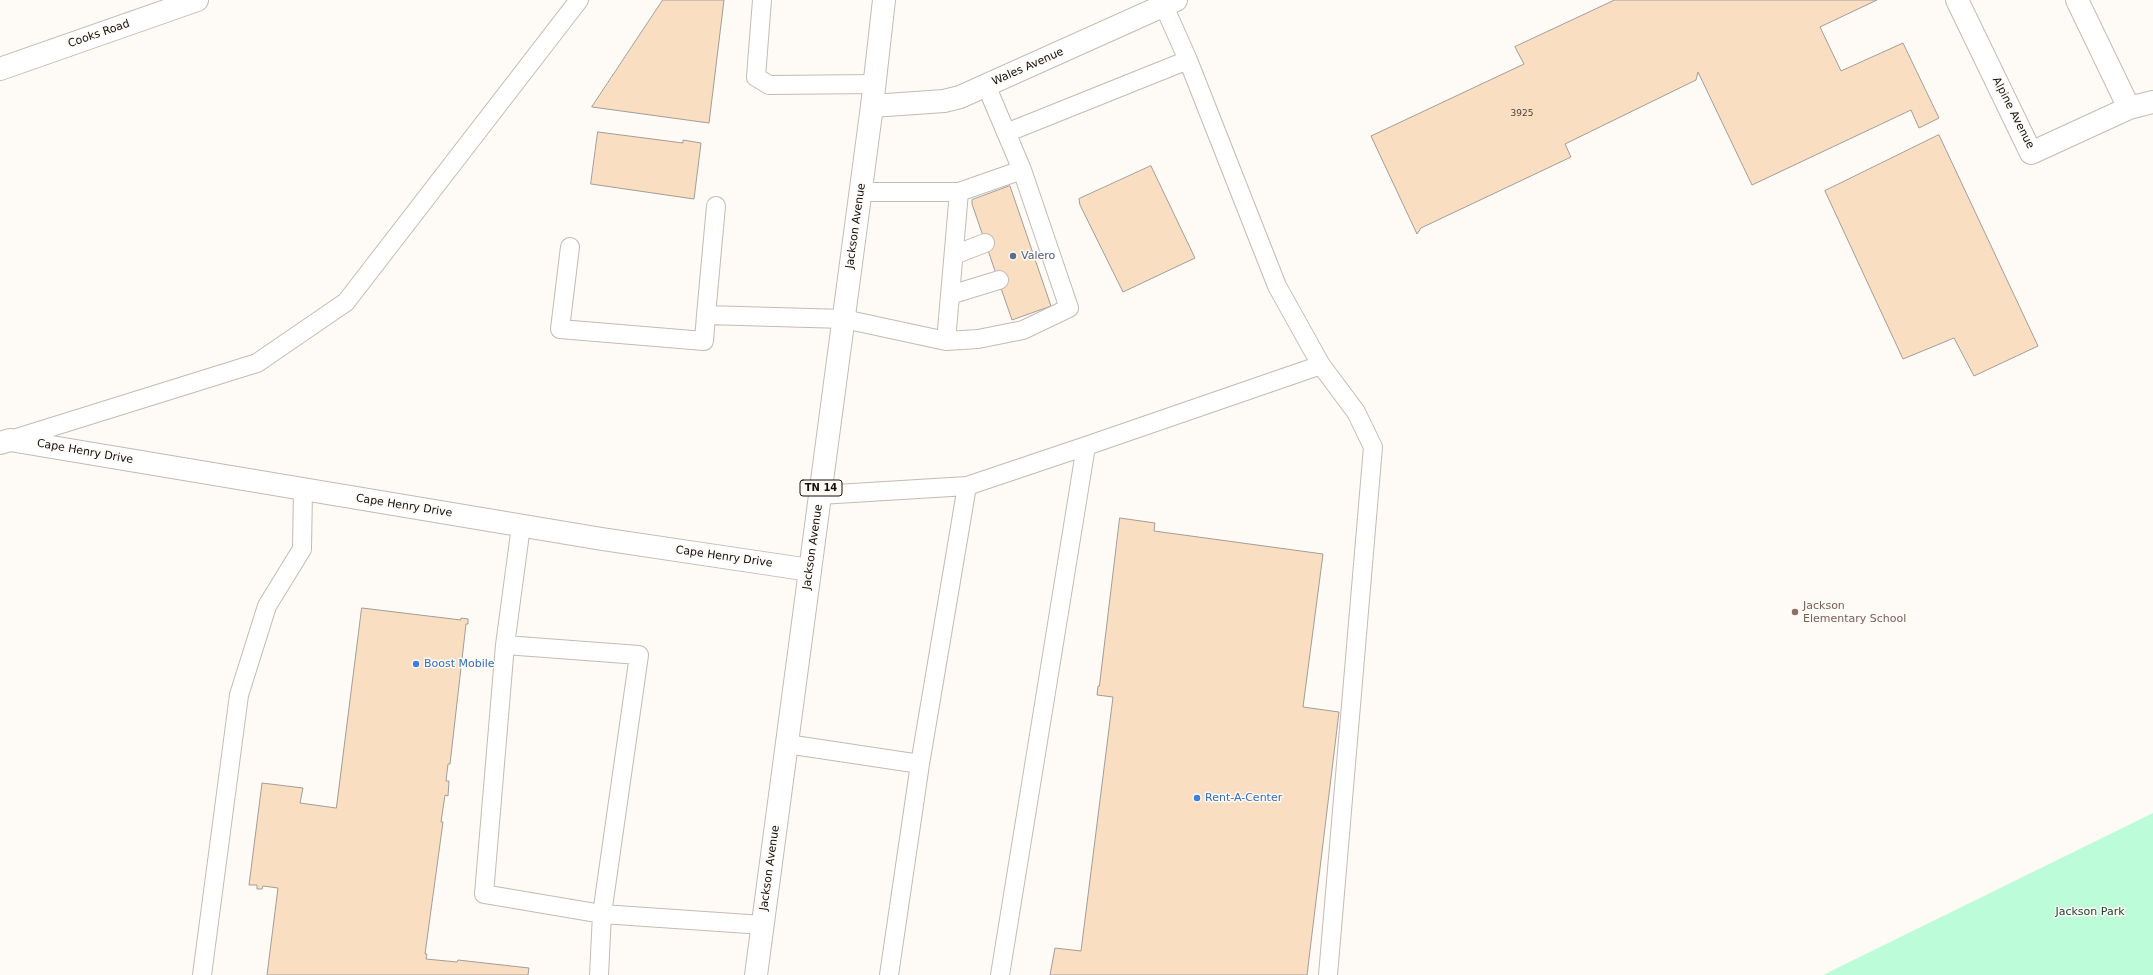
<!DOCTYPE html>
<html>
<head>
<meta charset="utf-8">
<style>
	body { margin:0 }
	canvas { display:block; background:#fefaf6 }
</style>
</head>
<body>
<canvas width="2153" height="975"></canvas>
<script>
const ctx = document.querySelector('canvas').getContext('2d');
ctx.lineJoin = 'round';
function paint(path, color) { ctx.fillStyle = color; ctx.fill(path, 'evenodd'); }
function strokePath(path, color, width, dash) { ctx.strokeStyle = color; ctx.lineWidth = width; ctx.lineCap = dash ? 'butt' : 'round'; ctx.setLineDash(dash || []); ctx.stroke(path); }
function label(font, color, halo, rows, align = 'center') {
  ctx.font = font + ' "DejaVu Sans",sans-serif'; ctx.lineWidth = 3; ctx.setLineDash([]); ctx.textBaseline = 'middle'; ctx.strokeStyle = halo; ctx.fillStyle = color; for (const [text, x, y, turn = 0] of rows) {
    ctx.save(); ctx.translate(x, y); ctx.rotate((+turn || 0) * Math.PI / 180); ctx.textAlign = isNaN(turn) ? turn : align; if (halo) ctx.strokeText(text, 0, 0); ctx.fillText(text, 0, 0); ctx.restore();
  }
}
const green = new Path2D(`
	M2153,813V975H1823Z`);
const building = new Path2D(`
	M663,0H724L709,123L592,107Z
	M1615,0H1877L1820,27L1841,71L1903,43L1939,118L1919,128L1911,110L1752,185L1698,72L1696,80L1565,144L1571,157L1421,228L1417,234L1371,136L1524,64L1515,47Z
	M598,132L683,143V140L701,143L694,199L591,184Z
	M1939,135L2038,346L1974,376L1954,338L1903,359L1825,191Z
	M1151,166L1195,258L1123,292L1080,205L1079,199Z
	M1010,186L1051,306L1012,320L972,204V200Z
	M1120,518L1155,523L1154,531L1323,554L1303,707L1339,712L1307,975H1050L1055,948L1081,951L1113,697L1097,695L1098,686H1099Z
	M362,608L461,620V618L468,619V624H466L450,764H448L446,781H449L448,796L445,795L441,822H443L425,954H427L426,959L457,962L458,960L529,968L528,975H267L278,888L263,886L262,889H257V885H249L262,783L303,788L300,803L336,808Z`);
const lane = new Path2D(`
	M762,0L756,77L769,85L874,84
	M1164,6L1188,60L1277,286L1321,365L1356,412L1373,447L1328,975
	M1006,133L1188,60
	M959,192L1022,170L986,85
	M716,206L706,315L844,319L946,341L959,192H860
	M570,247L560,329L704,341L706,315
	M954,255L985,243
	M950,295L999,280
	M946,341L978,339L1023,330L1069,308L1022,170
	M10,440L257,363L346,302L579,0
	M1086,446L1321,365
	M820,495L967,486
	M521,526L505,645L639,655L602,914L763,925
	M505,645L484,894L602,914L599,975
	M787,744L920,764
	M202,975L239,695L267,606L302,549L303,490
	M889,975L920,764L967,486L1086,446L1000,975`);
const street = new Path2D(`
	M1957,0L2031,153L2129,108L2153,102
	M2077,0L2129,108
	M0,69L197,0
	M0,443L10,440L602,539L810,570`);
const secondary = new Path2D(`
	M872,106L944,101L960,97L1176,0`);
const primary = new Path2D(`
	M756,975L872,106L884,0`);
const markers = [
	[1013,256,4,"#5c6f8a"],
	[1795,612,4,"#8d6e63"],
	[416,664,4,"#3f7fe0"],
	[1197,798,4,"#3f7fe0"]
];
const numberNames = [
	["3925",1522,114]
];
const shields = [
	[821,488,42]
];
const shieldNames = [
	["TN 14",821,488]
];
const streetNames = [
	["Cooks Road",99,34,-19],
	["Wales Avenue",1028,67,-24],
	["Alpine Avenue",2013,113,63],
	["Jackson Avenue",856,226,-82],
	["Cape Henry Drive",85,452,10],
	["Cape Henry Drive",404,506,9],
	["Jackson Avenue",813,547,-82],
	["Cape Henry Drive",724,557,8],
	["Jackson Avenue",770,868,-82]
];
const serviceNames = [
	["Valero",1021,256]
];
const educationNames = [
	["Jackson",1803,606],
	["Elementary School",1803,619]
];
const shopNames = [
	["Boost Mobile",424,664],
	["Rent-A-Center",1205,798]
];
const parkNames = [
	["Jackson Park",2090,912]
];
paint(green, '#bcfcd8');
paint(building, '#f9dec2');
strokePath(building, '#a39d97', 1);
strokePath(lane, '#c3bbb5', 20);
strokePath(street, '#c3bbb5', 24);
strokePath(secondary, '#c3bbb5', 24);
strokePath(primary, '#c3bbb5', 24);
strokePath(lane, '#fff', 18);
strokePath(street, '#fff', 22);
strokePath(secondary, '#fff', 22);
strokePath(primary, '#fff', 22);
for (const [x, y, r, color] of markers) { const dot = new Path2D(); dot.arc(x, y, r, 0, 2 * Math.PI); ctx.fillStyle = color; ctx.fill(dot); strokePath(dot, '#fefaf6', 1.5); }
label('9px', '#4c443b', null, numberNames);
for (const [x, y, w] of shields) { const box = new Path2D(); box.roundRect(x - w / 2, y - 8, w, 16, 3); ctx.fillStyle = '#fefaf6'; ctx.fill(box); strokePath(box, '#12100e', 1); }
label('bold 10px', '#12100e', null, shieldNames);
label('11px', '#12100e', '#fefaf6', streetNames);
label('11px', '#4e5e75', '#fefaf6', serviceNames, 'left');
label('11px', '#785e54', '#fefaf6', educationNames, 'left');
label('11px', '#366cbe', '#fefaf6', shopNames, 'left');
label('11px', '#19442f', '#fefaf6', parkNames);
</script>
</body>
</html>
